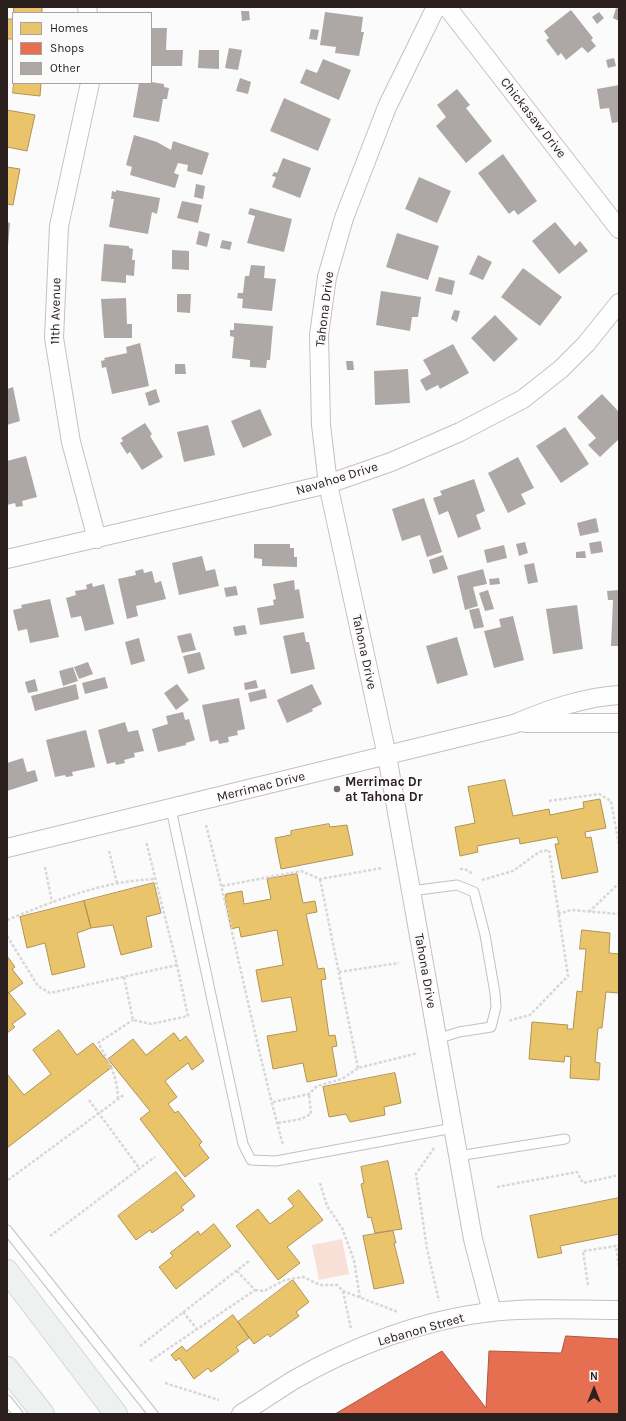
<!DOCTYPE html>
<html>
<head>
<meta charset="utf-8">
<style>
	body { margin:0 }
	#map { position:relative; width:626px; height:1421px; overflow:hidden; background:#fbfbfb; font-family:Karla,sans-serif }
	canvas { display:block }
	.frame { position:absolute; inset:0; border:8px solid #2b201d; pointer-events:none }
	.legend { position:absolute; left:12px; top:12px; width:140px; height:72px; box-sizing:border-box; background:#fbfbfb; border:1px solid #a8a3a2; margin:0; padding:5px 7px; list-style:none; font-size:12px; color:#2b201d }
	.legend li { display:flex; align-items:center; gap:8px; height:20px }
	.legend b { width:20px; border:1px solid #a8a3a2 }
	.north { position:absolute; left:574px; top:1369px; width:40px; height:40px; -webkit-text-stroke:3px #fbfbfb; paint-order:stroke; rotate:0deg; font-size:11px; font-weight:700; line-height:16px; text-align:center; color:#2b201d }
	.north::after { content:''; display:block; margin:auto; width:14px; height:18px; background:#2b201d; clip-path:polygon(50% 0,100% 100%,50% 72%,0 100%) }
</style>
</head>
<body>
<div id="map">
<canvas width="626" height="1421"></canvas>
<div class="frame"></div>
<ul class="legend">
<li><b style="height:11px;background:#e9c46a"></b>Homes</li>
<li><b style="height:11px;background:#e76f51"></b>Shops</li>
<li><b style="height:11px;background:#ada8a6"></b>Other</li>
</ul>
<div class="north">N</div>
</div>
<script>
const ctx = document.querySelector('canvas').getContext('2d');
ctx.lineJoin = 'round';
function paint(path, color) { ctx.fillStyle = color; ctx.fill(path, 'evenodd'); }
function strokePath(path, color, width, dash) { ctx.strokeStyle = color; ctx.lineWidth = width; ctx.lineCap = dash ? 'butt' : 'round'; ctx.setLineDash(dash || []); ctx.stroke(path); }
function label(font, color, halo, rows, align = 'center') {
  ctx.font = font + ' Karla,sans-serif'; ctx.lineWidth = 4; ctx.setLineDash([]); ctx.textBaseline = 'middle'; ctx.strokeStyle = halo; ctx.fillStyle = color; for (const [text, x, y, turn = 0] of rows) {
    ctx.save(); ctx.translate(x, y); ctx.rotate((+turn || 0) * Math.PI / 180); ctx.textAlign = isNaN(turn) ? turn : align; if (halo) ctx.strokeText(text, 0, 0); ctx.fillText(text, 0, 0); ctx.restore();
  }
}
const green = new Path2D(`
	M342,1239L349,1274L319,1280L312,1245Z`);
const homes = new Path2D(`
	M14,7H42V13H14Z
	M7,19H13V39H7Z
	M14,83H41L40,96L13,93Z
	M7,110L35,115L27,151L7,147Z
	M7,167L20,169L13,205L7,204Z
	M505,780L513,816L549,809L550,815L584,808L583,802L600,799L606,828L585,832L586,838L591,837L598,872L562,879L555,844H559L557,837L520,844L519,838L477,846L478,852L460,856L455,827L475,823L468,787Z
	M329,824L330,827L347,825L353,855L281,869L275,838L291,835V831Z
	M297,874L303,903L315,901L317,912L306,914L318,969L324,968L326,979L321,980L329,1036L335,1035L337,1046L332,1047L337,1076L307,1082L303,1063L273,1069L267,1036L297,1031L291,997L262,1002L256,970L283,965L277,930L241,937L239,927L231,929L225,898L226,894L242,891L244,904L271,899L267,879Z
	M154,883L161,913L146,917L152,947L121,955L113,925L91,928L84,901Z
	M84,901L91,928L77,933L85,967L52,975L45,943L27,948L20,917Z
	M582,930L610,933L609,953L619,954V993L606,992L602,1028H598L595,1062L600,1063L599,1080L570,1078L571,1057L565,1056L564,1062L529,1059L532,1022L568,1025L567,1029H573L577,991L582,992L586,949H580Z
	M7,956L15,967L12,969L23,983L7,994Z
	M9,993L26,1014L12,1024L15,1027L7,1033V994Z
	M59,1030L77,1055L93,1043L112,1067L7,1148V1074L24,1095L51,1074L33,1050Z
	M174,1033L180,1041L186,1036L204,1061L192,1070L188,1063L165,1081L177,1097L168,1104L175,1113L178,1111L202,1142L199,1145L209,1158L185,1177L140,1119L150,1111L108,1059L133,1039L146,1055Z
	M395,1073L401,1103L384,1107L385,1115L350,1122L346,1114L329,1117L323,1087Z
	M388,1161L402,1229L375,1233L371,1217L368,1218L361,1184L364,1183L361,1167Z
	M176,1172L195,1196L181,1207L184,1210L152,1233L150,1230L136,1240L118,1216Z
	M299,1190L323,1220L287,1247L300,1263L278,1280L236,1226L258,1209L270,1224L294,1206L288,1199Z
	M619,1198V1234L560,1246L562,1253L538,1258L530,1216Z
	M214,1224L231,1246L176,1289L159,1267L173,1256L170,1253L198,1231L200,1235Z
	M393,1231L396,1243H394L404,1283L374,1289L363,1236Z
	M293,1280L309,1302L296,1312L299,1316L270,1337L268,1334L254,1344L238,1322Z
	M233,1315L249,1338L236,1347L239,1351L211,1372L208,1368L194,1379L179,1358L176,1361L171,1355L182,1346L186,1351Z`);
const shops = new Path2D(`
	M566,1336L619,1339V1414H335L442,1351L486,1408L489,1351L561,1353Z`);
const building = new Path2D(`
	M616,8L619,9V21L613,18Z
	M571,10L593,38L591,40L596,46L588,53L582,47L566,60L561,53L558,56L546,40L549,38L544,31Z
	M241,11H249L250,20L242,21Z
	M325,12L363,17L361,32H364L359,56L335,53L336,47L320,45Z
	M599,12L604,18L597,24L592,17Z
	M151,28H167L166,50H183L182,66H151Z
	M311,29L319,30L317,40L309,39Z
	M229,48L242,50L238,70L225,68Z
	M199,50H219V69L198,68Z
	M614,58L616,66L608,68L606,60Z
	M323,59L351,70L339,100L300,83L306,69L317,73Z
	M240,78L251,82L248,94L236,91Z
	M151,82L164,84V87L169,88L167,99H163L159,122L133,117L139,83Z
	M619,85V122L612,123L609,108L600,109L597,89Z
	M457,89L470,105L466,108L492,141L466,163L436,126L446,117L437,105Z
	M284,98L331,119L318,151L270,131Z
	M134,135L157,142L171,150L173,141L209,153L202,175L187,171L188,165L178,163L174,173L179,175L175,188L130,175L132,167L126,165Z
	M503,154L537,201L518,215L514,210L509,214L478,173Z
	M283,158L311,168L300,198L272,187L276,177L272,176L274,172L277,173Z
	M419,177L451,191L437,223L405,209Z
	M196,184L205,186L203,199L194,197Z
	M116,190L160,198L157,214L152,212L148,234L109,227L114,199H111L112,191L116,192Z
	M182,201L202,205L198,223L177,218Z
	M250,208L292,219L284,252L247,243L255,216L248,214Z
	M7,222L10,223L8,246H7Z
	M555,222L575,246L580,241L588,251L559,274L532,241Z
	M199,231L210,234L207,247L196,244Z
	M397,233L439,246L428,280L386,267Z
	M222,240L232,242L230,250L220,248Z
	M104,244L129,246V248L133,249L132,260H135L134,276L126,275V283L101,281Z
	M172,250L189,251V270L172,269Z
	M478,255L492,262L483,280L469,274Z
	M251,265L265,266L264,278L276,279L272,311L242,308L243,299L237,298L238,293H243L245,276H249Z
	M523,268L562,297L540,326L501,297Z
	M439,277L455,281L452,295L435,291Z
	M381,291L421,297L418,317H412L410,331L376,325Z
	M177,294H191L190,313L177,312Z
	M126,298L127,324H132V338H104L101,299Z
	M454,310L460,311L457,322L451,319Z
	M495,315L518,339L494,362L471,338Z
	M234,323L273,326L270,360H267L266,368L250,367V360L232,358L234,337L230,336V330H234Z
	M140,343L149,386L112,394L106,367L102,368L101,361L105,360L104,358L127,353L126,347Z
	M453,344L469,373L440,389L438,385L426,391L420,380L431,374L423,360Z
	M346,361H353L354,370H347Z
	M175,364H185L186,374H175Z
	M408,369L410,403L375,405L374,371Z
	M13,387L20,421L7,425V389Z
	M156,389L160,402L149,406L145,393Z
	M602,394L619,412V439L600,457L588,445L596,438L577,417Z
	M260,409L272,435L243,448L231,421Z
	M145,423L152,434L150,436L163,457L142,470L130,452L127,454L120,443L123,441L121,438Z
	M208,425L215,455L184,462L177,432Z
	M565,427L589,464L561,483L536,446Z
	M26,456L37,497L22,501L23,506L16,507L15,503L7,505V461Z
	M518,457L534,488L521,494L526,504L508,513L488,473Z
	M474,479L485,511L476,515L481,529L458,538L448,511L439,515L433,498L442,495L440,491Z
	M424,498L442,552L427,557L420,535L402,541L392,509Z
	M596,518L599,532L580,536L577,523Z
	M601,541L603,552L591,554L589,543Z
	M525,542L528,553L519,556L516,544Z
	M254,544H290V548H294V557H297V567L262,566V559L254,558Z
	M504,545L507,558L487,563L484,550Z
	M585,551L586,558H576V552Z
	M443,555L448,569L433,574L429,560Z
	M202,556L206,571L215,569L219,586L179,595L172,563Z
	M534,563L538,582L528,584L524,565Z
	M143,569L144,573L152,571L155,583L161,581L166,599L136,606L138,616L127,619L118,579L136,575L135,571Z
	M483,569L487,584L473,587L478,606L465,610L457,576Z
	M499,578L500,584L490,585L489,579Z
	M294,580L295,590L299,589L304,618L260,625L257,608L274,605L273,600L276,599L273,584Z
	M92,583L93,587L104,584L114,624L85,631L81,616L71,618L66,598L76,595L75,591L87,589L86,585Z
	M236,586L238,595L226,597L224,588Z
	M488,590L494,609L485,611L479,593Z
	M619,590V646H611L613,600H608L607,591Z
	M50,599L59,637L30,643L27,629L18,631L13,610L22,608L21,605Z
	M577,605L583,649L553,654L546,609Z
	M479,608L484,627L474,629L469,610Z
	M513,616L524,660L494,668L484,631L501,627L499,619Z
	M245,625L247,634L235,636L233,627Z
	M304,632L306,642H309L315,669L291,674L283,636Z
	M191,633L196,650L182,653L177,636Z
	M457,637L468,675L437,684L426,646Z
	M139,638L145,661L131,665L125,642Z
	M200,652L205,669L188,674L183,656Z
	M88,662L93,674L79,679L74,667Z
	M73,667L78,681L63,686L59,671Z
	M105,677L108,688L85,694L82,683Z
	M35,679L38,691L28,693L25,682Z
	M256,680L258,688L245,690L244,683Z
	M76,684L79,699L35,711L31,696Z
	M177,684L189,700L176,710L164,693Z
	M312,684L322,704L312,709L313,711L287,723L277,700Z
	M265,689L267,698L250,702L248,693Z
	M239,698L245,729L237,731L238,735L228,737L229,742L219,744L218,740L210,742L202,705Z
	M183,712L185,720L189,719L195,740L186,743V745L158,752L152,729L168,724L166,716Z
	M125,722L128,732L138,730L144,751L134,753L135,757L124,760L125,763L116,765L115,762L107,764L98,730Z
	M86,730L95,767L72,772L73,776L66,777L65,775L55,777L46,740Z
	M23,758L27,772L35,770L38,781L7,791V763Z`);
const path = new Path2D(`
	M549,801L599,794L611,801L619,845
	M206,825C234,932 254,1039 283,1145
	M109,851L117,883
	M45,867L52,902
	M460,869H465L473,874
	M320,879L358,1068
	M482,880L513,871L539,852L549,850L568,976L530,1015L508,1021
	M222,886L301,871L320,879L382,868
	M589,912L619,883
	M558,914L571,910L619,914
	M7,920C57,900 102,881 156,879
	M7,936L38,986L50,993L177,965
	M339,972L399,963
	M124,977L133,1020L151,1024L188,1016L177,965L146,841
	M118,1099C117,1075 110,1063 98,1043L133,1020
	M89,1100L140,1169
	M273,1102L309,1094L317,1086L342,1079L358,1068L418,1053
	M278,1123L301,1119L311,1114L309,1094
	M434,1148L416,1174L427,1249L439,1301
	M8,1180L125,1094
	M320,1183L327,1206L342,1228L354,1260L360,1298
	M497,1187L577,1172L583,1183L619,1175
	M50,1236L155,1157
	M588,1285L583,1251L616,1246L619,1267
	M255,1290L264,1291L285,1280L303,1277L320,1285H337L343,1291L398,1312
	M343,1291L351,1329
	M183,1312L197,1329
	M140,1346L249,1261
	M150,1361L255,1290L237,1271
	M165,1383L219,1400`);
const service = new Path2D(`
	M171,809L243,1144L251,1160L276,1161L453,1128
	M411,891L457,885L474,892L485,935L495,993L496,1007L491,1027L459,1032L437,1039
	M458,1156L565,1139
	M7,1230L153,1414
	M7,1400L18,1414`);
const minor = new Path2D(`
	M87,7L88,13
	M436,7L387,107L344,218L327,277L319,335L321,425L328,484L387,756L473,1239L492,1312
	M447,7L619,229
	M90,83L59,226L54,338L71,442L97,539
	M7,559L328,484L391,462L460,432L523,399L561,369L586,344L619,303
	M525,723H619
	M7,848L514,724C547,710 583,697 619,695
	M241,1414C258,1403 275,1392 292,1381C350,1347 425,1319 492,1312C533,1307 577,1310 619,1310`);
const primary = new Path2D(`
	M7,1271L116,1414
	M7,1368L43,1414`);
const markers = [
	[337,789,4,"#746d6b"]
];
const streetNames = [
	["Chickasaw Drive",533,118,52],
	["Tahona Drive",325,309,-83],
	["11th Avenue",56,311,-89],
	["Navahoe Drive",337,479,-17],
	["Tahona Drive",364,652,78],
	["Merrimac Drive",261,787,-14],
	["Tahona Drive",425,971,80],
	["Lebanon Street",421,1330,-16]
];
const poiNames = [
	["Merrimac Dr",345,782],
	["at Tahona Dr",345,797]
];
paint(green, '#f9e0d7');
paint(homes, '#e9c46a');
strokePath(homes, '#b09353', 1);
paint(shops, '#e76f51');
strokePath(shops, '#af5741', 1);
paint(building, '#ada8a6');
strokePath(service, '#c6c0bf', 11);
strokePath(minor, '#c6c0bf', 20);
strokePath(primary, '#d7d5d5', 24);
strokePath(path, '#d8d7d7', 2.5, [3, 2]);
strokePath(service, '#fefefe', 9);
strokePath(minor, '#fefefe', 18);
strokePath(primary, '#edf2f0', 22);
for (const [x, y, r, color] of markers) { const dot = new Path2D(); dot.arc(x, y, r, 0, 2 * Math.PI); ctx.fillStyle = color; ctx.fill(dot); strokePath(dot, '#fbfbfb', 1.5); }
label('13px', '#2b201d', '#fbfbfb', streetNames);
label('bold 13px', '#2b201d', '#fbfbfb', poiNames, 'left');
</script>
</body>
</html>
